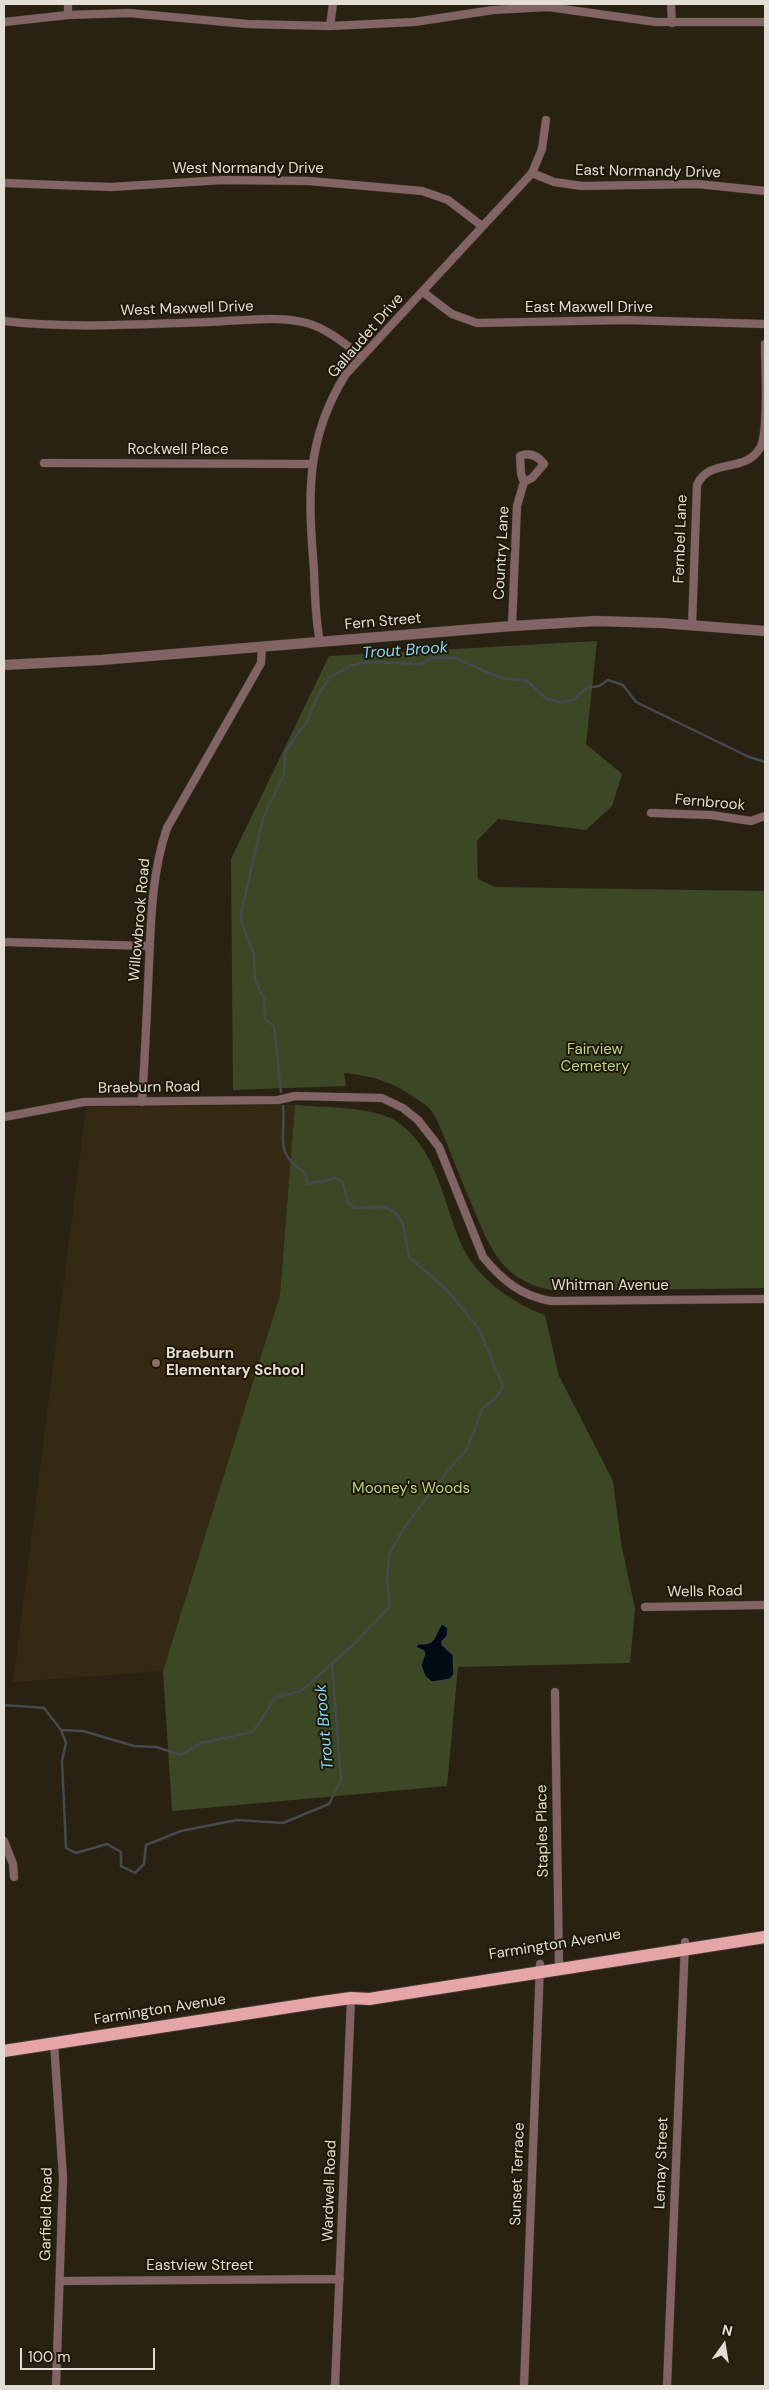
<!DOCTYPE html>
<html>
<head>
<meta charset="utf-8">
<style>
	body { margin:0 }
	#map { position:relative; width:769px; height:2390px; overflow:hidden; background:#292213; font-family:"DM Sans",sans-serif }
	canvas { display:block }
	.frame { position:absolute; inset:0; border:5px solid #e3ded4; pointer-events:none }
	.north { position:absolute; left:699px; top:2320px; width:50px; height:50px; -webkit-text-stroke:4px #1f1809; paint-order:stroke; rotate:13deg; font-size:14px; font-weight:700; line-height:20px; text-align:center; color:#e3ded4 }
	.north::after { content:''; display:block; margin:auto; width:18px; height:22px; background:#e3ded4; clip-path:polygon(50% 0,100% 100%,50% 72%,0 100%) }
	.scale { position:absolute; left:20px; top:2348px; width:135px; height:22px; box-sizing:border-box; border:2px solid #e3ded4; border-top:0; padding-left:6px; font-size:15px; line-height:18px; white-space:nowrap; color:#e3ded4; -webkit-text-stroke:4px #1f1809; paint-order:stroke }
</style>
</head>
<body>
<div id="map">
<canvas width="769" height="2390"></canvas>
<div class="frame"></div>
<div class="north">N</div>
<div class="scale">100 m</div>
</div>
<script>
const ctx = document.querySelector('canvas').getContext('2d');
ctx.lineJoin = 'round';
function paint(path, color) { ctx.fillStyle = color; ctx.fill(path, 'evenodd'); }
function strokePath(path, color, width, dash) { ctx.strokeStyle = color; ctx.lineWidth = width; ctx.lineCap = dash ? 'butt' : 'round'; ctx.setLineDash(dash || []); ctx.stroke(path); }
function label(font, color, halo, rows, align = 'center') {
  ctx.font = font + ' "DM Sans",sans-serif'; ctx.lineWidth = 4; ctx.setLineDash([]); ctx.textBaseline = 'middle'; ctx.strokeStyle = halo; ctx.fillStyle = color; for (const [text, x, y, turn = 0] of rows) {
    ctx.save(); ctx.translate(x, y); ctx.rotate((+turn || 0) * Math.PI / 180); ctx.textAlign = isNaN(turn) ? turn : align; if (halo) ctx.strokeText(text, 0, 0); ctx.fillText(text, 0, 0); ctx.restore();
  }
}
const built = new Path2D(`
	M295,1105L280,1295L163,1671L13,1682L86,1107Z`);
const green = new Path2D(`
	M597,641L586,744L622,774L612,806L586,830L498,819L477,841L478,879L495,887L765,891V1288L558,1291C506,1284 492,1254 474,1210C465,1189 456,1167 448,1146C443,1135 438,1119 430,1109C427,1105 421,1102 418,1100C394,1082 372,1076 344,1073L346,1086L233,1090L231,859L329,656Z
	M295,1105C320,1107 376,1107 396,1121C438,1149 443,1204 462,1246C477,1278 513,1304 545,1315L559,1376L613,1481L621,1543L635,1609L630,1663L458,1667L447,1786L172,1811L163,1671L280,1295Z`);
const water = new Path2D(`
	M442,1624L448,1628L447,1636L442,1641V1645L453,1655L454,1674L450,1679L432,1682L425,1676L421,1665L425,1654L424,1651L416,1647L418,1644C438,1645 433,1636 442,1624Z`);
const stream = new Path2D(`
	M281,1092L274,1026L265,1019L264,998L255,980L254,954L242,924L241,914L263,818L284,775L285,753L299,731L304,727L320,692L331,676L351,666L366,662L421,664L432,658H455L503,679L526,680L547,699L559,702L574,700L586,688L599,686L608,680L623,685L636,702L749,757L765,762
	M4,1705L44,1708L61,1730L83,1731L134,1746L156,1747L181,1755L201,1743L253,1732L276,1697L301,1691L353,1645L390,1606L387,1582L389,1554L406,1525L449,1469L466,1451L483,1408L495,1399L503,1386L479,1329L448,1291L409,1257L403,1224L396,1213L384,1207L354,1208L348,1202L343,1182L336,1178L308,1184L305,1173C273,1152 286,1139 283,1106
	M61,1730L66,1743L62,1761L66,1848L76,1853L107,1844L121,1852V1866L135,1873L144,1864L146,1845L181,1831L237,1820L283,1823L329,1804L341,1780L332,1664`);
const minor = new Path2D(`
	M671,4L672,23
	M68,15V4
	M4,22L68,15L129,13L247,24L330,26L414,22L493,10L548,7L656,22H765
	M330,26L333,4
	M532,173L554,182L582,186L698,184L765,191
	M4,183L111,187L223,180L309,181L422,191L448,200L482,226
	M423,292L452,314L477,323L626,320L765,324
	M4,321C72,329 141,324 209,322C240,321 277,315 307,323C328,329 345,344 362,357
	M44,463L312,464
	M512,626L517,506L524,482L532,478L544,464C538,456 530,452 520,456L521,474L524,482
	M692,626L697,485C709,457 745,474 760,448C769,433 765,366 765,344
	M320,642C315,618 315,593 314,570C308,497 305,438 346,374L532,173L542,149L546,120
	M651,813L711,815L751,821L765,816
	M4,942L150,946
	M142,1102C145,1056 147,1010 149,964C151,918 152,872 167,828L261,663L262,647
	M4,1117L84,1102L278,1100L295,1096L382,1098L403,1108L418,1120L439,1147L483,1257C502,1280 521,1296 551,1301L765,1299
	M645,1607L765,1605
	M555,1692L559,1969
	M4,1841L13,1864L14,1877
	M54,2043L63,2178L56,2386
	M60,2281L340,2279
	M335,2386L351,1998
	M524,2386L540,1964
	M667,2386L685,1942`);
const tertiary = new Path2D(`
	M4,665L101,660L512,626L596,621L662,623L765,631`);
const primary = new Path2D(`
	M4,2051L315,2003L351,1998L369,1999L765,1937`);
const markers = [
	[156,1363,5,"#8d6e63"]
];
const streetNames = [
	["West Normandy Drive",248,169],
	["East Normandy Drive",648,172,1],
	["East Maxwell Drive",589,308],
	["West Maxwell Drive",187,309,-2],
	["Gallaudet Drive",366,336,-49],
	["Rockwell Place",178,450],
	["Fernbel Lane",681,539,-88],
	["Country Lane",502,553,-87],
	["Fern Street",383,622,-5],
	["Fernbrook",710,803,5],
	["Willowbrook Road",140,920,-85],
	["Braeburn Road",149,1088,-1],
	["Whitman Avenue",610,1286],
	["Wells Road",705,1592,-1],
	["Staples Place",543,1831,-91],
	["Farmington Avenue",555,1945,-9],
	["Farmington Avenue",160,2010,-9],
	["Lemay Street",662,2163,-88],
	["Sunset Terrace",518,2174,-88],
	["Wardwell Road",330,2191,-88],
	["Garfield Road",47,2214,-89],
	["Eastview Street",200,2266]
];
const parkNames = [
	["Fairview",595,1050],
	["Cemetery",595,1067],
	["Mooney's Woods",411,1489]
];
const poiNames = [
	["Braeburn",166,1354],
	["Elementary School",166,1371]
];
const waterNames = [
	["Trout Brook",405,651,-4],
	["Trout Brook",325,1727,-95]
];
paint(built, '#342a14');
paint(green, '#3c4825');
paint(water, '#000b13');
strokePath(water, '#444a4d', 1);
strokePath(stream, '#444a4d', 2.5);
strokePath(minor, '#433c2e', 9);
strokePath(tertiary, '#433c2e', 11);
strokePath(primary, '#433c2e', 14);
strokePath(minor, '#836465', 8);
strokePath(tertiary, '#836465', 10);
strokePath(primary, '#e6a5a7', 12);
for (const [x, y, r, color] of markers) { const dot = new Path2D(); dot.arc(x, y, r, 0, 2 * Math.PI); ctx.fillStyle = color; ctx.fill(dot); strokePath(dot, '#1f1809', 2); }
label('15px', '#e3ded4', '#1f1809', streetNames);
label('15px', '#b8d67d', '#1f1809', parkNames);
label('bold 15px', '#e3ded4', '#1f1809', poiNames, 'left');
label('italic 16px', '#82d9fb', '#1f1809', waterNames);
</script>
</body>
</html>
